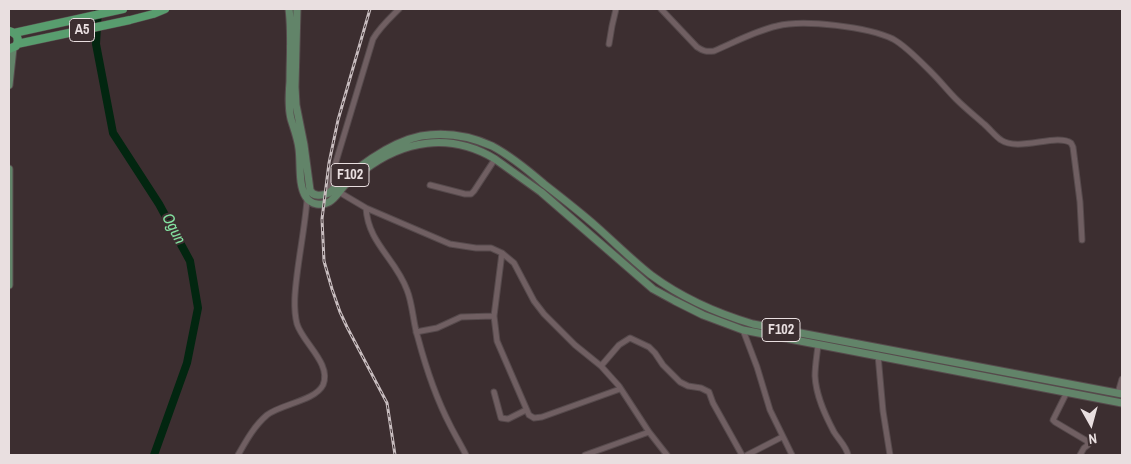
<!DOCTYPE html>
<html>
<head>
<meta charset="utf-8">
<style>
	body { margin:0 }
	#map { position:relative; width:1131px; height:464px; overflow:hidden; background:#3c2e30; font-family:"Archivo Narrow",sans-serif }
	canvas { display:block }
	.frame { position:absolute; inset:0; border:10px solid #e9dfe0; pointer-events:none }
	.north { position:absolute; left:1066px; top:399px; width:50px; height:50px; -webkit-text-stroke:4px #3c2e30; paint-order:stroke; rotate:173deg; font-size:14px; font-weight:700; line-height:20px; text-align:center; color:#e9dfe0 }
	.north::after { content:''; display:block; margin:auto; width:18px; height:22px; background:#e9dfe0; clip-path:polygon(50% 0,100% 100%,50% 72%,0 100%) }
</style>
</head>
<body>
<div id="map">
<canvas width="1131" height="464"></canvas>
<div class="frame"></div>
<div class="north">N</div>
</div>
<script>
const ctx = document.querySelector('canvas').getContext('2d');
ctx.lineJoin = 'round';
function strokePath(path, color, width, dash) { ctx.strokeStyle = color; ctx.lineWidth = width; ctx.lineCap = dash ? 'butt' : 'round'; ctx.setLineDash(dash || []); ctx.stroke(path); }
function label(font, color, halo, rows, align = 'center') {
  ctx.font = font + ' "Archivo Narrow",sans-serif'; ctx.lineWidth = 4; ctx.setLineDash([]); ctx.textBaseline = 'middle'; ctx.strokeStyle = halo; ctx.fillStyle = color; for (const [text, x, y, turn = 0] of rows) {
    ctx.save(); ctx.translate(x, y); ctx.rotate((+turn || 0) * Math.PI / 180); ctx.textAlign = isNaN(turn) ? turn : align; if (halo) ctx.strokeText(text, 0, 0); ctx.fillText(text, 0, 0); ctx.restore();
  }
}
const river = new Path2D(`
	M98,9L96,44L113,133L159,204L190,261L198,308L187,363L154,455`);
const minor = new Path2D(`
	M661,9L697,47C703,51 706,52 714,51C735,42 755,31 777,26C804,19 868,27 893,39C906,46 922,63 933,74C941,82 948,91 956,99C965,108 975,116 984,124C990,129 995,136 1001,140C1018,152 1057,133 1071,143L1073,147L1080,202L1082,240
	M609,44L612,26L616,9
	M430,185L465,194H471L474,191L495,159
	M339,192L366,208L450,244L476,248H491L502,253L514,263L534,301L544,314L575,345L601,366L619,386L649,432L667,455
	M329,193L335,165L373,39C380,27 389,19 399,9
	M366,208C368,243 396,259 407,290C413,305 413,323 418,338C426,368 436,398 450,425C455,435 461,445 466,455
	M502,253L494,316L497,341L529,415L534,418L542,417L620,389
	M743,330L757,367L770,410L792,455
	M416,332L437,328L461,317L494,316
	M818,345C817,355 815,366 815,376C816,396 825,415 834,432C839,440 846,446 848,455
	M878,355L883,411L890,455
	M601,366L619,345L630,338L649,347L655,353L663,365L680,382L688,386L701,388L709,392L713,403L742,455
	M494,392L501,418L508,419L526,410
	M1067,392L1053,420L1055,422L1087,441L1088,445L1084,448L1080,455
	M1118,393L1122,379
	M238,455C246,441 254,426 267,415C281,404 315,401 323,385C332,364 303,343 297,324C293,308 295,291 297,275C300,250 305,225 307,200
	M585,455L649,432
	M747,455L782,437`);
const major = new Path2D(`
	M289,9C292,33 290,57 290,81C289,94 288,107 291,119C294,129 298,139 299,149C301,163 298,185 306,197C311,205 322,206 329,202C336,198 340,190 345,185C351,180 357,176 363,171C403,140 450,132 495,159L541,192L653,289L675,301L703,315L743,330L1122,403
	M297,9L295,87L296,105L304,145L310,190C313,197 322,196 329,193C354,170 387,143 421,136C445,132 470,136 492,146C509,155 529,171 544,184C562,198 580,212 597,227C615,243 632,260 651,275C682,298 716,313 753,324L1122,394
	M9,85L13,48
	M9,169V285`);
const highway = new Path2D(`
	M9,31C17,33 20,39 16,46L9,49
	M14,33L123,9
	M17,44L130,20L153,14L165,9`);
const rail = new Path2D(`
	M370,9L338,120L329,163L322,219L324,261L332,289L340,312L347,327L387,403L395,455`);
const shields = [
	[82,30,25],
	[350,175,38],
	[781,330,38]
];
const shieldNames = [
	["A5",82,30],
	["F102",350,175],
	["F102",781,330]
];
const waterNames = [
	["Ogun",173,229,62]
];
strokePath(river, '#022610', 8);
strokePath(minor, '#564a4c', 7);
strokePath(major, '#564a4c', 9);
strokePath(highway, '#564a4c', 9);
strokePath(minor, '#705f62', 5);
strokePath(major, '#628469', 7);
strokePath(highway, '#589d6e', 8);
strokePath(rail, '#c8bdbf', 3);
strokePath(rail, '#3c2e30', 1, [4]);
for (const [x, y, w] of shields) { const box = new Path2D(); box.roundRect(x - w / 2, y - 11.5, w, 23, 4); ctx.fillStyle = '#3c2e30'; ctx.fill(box); strokePath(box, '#e9dfe0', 1); }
label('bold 14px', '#e9dfe0', null, shieldNames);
label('italic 16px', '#84e2a1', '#3c2e30', waterNames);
</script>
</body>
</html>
